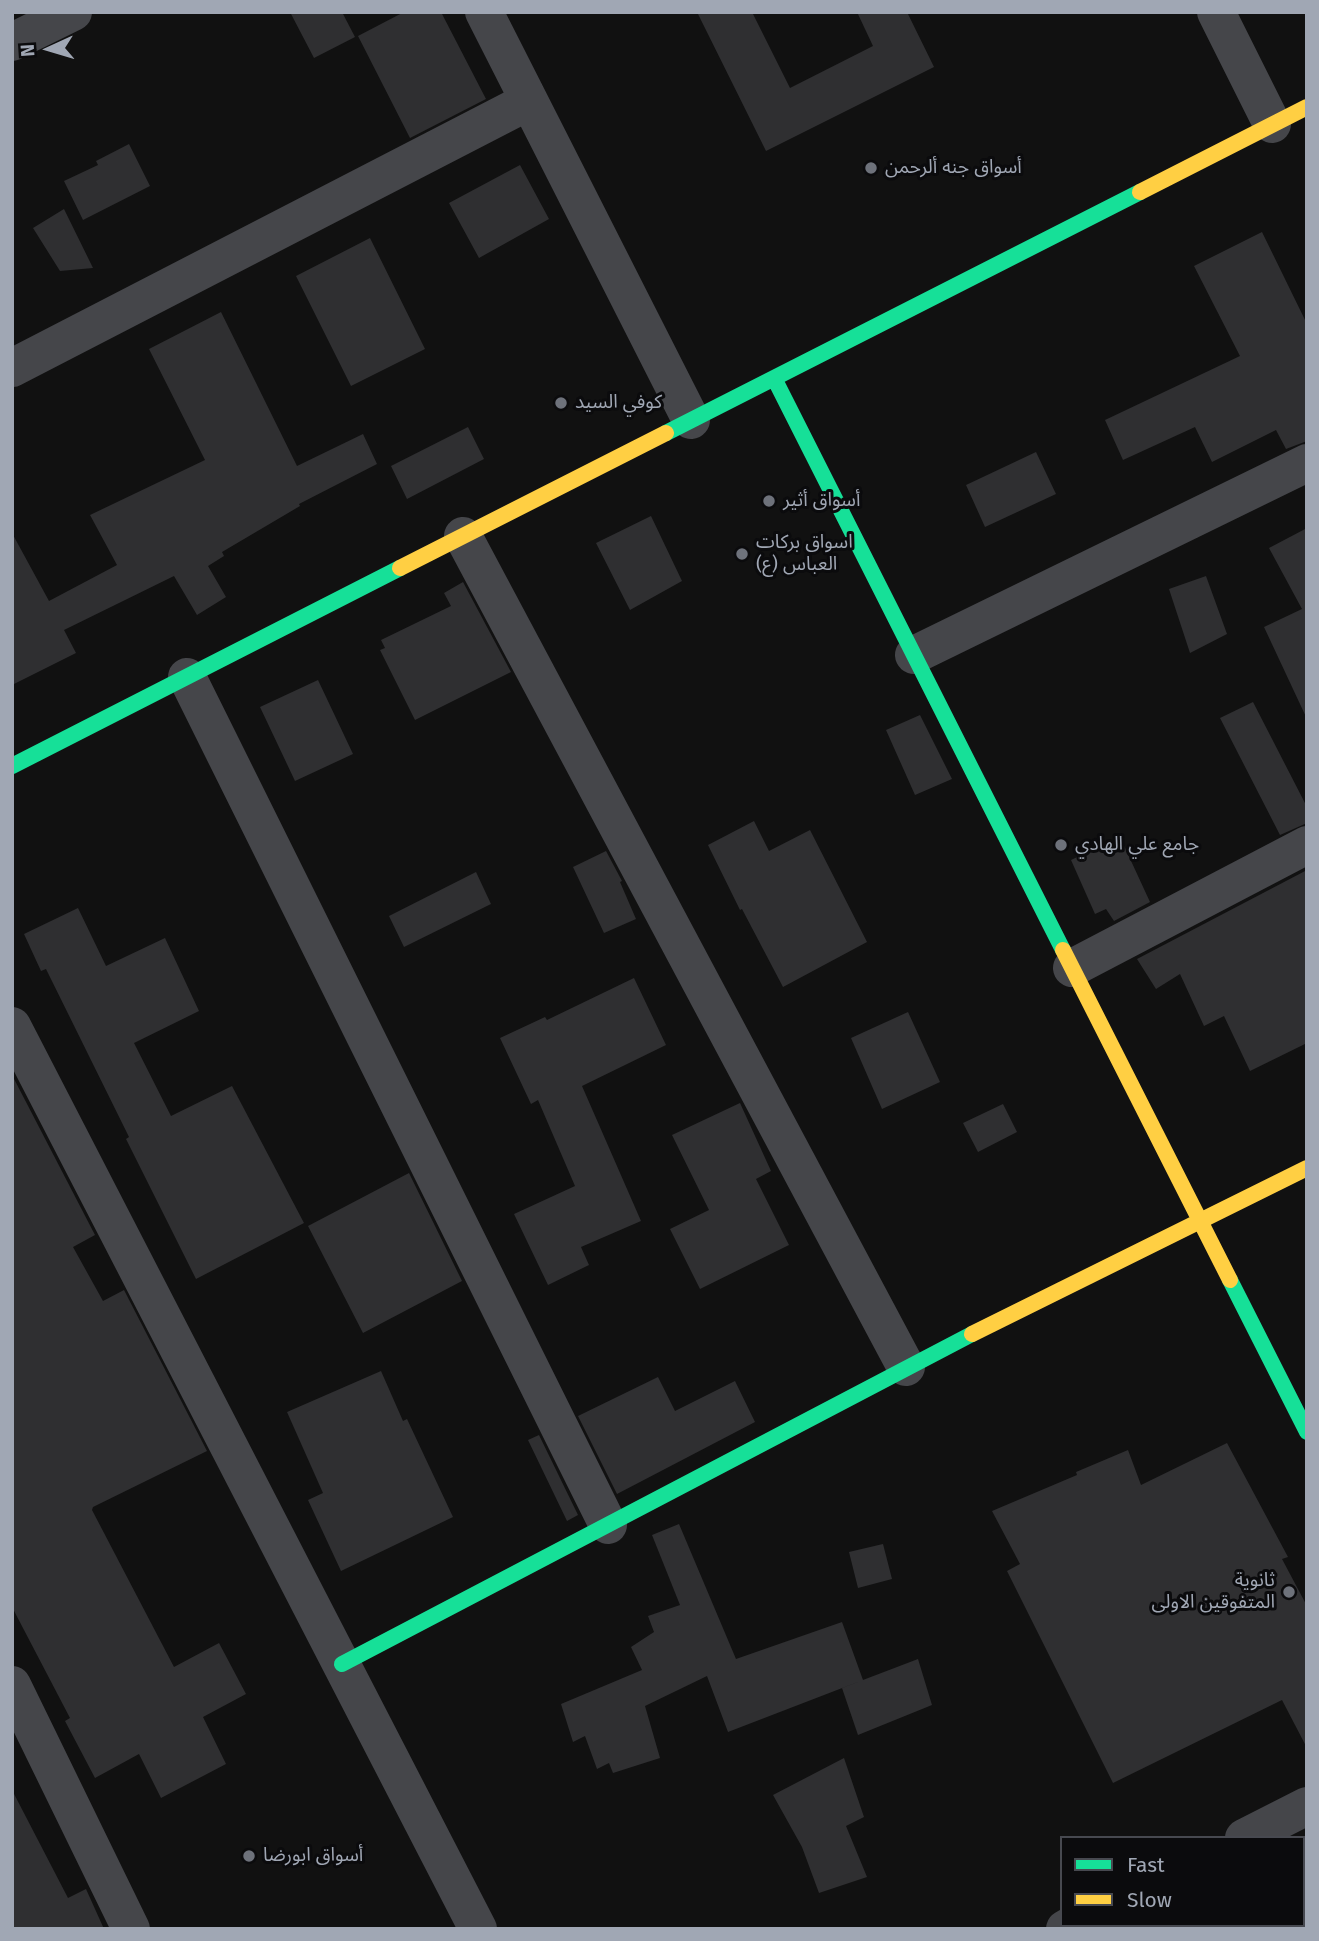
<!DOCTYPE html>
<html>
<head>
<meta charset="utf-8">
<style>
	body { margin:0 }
	#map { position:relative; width:1319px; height:1941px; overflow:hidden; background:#111; font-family:"Fira Sans",sans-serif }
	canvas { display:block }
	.frame { position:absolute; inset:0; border:14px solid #a0a7b4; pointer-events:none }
	.legend { position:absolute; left:1060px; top:1836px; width:245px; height:91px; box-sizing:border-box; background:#0b0b0d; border:2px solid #474950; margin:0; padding:9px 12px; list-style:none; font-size:21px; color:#a0a7b4 }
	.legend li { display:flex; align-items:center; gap:14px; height:35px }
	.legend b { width:35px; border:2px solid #474950 }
	.north { position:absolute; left:14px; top:14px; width:70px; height:70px; -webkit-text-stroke:5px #0b0b0d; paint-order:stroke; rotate:266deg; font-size:19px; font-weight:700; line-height:28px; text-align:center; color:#a0a7b4 }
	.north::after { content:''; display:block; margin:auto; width:24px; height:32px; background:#a0a7b4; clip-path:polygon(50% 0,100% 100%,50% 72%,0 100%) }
</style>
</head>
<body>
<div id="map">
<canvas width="1319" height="1941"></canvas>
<div class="frame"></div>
<ul class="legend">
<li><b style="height:9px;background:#16e098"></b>Fast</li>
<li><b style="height:9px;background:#ffcf43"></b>Slow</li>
</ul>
<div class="north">N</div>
</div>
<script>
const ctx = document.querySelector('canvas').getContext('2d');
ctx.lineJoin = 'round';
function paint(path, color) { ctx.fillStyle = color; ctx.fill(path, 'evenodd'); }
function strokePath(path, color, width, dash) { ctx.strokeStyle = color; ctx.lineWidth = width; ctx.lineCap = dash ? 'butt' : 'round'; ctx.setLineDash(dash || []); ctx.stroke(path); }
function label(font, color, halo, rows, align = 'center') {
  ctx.font = font + ' "Fira Sans","Noto Sans Arabic",sans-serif'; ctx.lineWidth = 6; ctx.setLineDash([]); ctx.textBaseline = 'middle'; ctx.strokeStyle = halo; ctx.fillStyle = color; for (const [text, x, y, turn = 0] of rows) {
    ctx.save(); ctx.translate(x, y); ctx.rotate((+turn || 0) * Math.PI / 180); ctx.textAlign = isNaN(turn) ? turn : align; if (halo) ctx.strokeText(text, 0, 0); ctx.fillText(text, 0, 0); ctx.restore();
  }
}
const building = new Path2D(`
	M290,12H342L355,37L314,58Z
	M404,12H441L486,99L410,138L358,36Z
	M697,12H752L790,88L873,46L857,12H907L934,67L766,151Z
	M129,144L150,186L83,220L64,181L98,165L96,161Z
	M520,165L549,219L479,258L449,203Z
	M64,209L93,268L60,271L33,228Z
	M1262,232L1307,324V441L1286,449L1276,430L1212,462L1195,427L1123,460L1105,420L1240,356L1194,266Z
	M370,238L425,349L351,386L296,276Z
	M221,312L297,466L363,434L377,464L299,504L300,506L222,552L224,556L208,566L226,597L197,615L174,576L64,630L76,653L12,685V533L49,601L117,565L90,515L205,460L149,349Z
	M468,427L484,459L407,499L391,466Z
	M1036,452L1056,494L985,527L966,485Z
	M651,516L682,581L630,610L596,543Z
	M1307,528V719L1264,627L1302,609L1269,548Z
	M1206,576L1227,634L1190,653L1169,589Z
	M463,582L511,672L415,720L380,650L385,648L381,640L451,606L444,593Z
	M318,680L353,754L295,781L260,707Z
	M1253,702L1307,807V823L1280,835L1220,718Z
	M920,715L952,779L915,795L886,730Z
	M754,821L769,851L810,830L867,942L783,987L742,909L740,910L708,845Z
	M1120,837L1150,902L1114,921L1106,909L1095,914L1071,860Z
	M606,851L622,881L620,882L636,919L604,933L573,867Z
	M1307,870V1043L1250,1071L1224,1016L1204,1026L1180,974L1156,989L1137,959Z
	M476,872L491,904L404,947L389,916Z
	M78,908L106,966L165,938L199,1011L134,1043L171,1116L232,1086L304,1223L196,1279L126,1139L129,1137L46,969L41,971L24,934Z
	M634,978L666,1045L582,1086L641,1221L581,1247L589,1265L548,1285L514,1214L575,1186L538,1100L531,1104L500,1038L545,1017L547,1020Z
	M908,1012L940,1082L882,1109L851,1038Z
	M12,1075L95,1235L73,1247L103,1301L124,1290L207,1451L93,1507L92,1510L174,1667L219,1643L246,1694L203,1717L226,1764L161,1798L139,1754L95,1778L65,1721L70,1718L12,1607Z
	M740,1103L771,1171L756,1179L789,1245L700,1289L670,1229L709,1210L672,1135Z
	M1003,1104L1017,1132L978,1152L963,1123Z
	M409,1173L462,1281L363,1333L308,1226Z
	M381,1371L403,1421L407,1419L453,1517L341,1571L308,1500L323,1493L287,1412Z
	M658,1377L675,1411L735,1381L755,1422L617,1494L578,1416Z
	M539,1435L578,1515L567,1521L528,1440Z
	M1227,1443L1288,1557L1282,1559L1307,1606V1748L1282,1700L1113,1783L1007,1571L1020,1564L992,1511L1077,1475L1076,1472L1128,1450L1141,1485Z
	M679,1524L736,1659L842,1622L863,1680L728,1732L707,1676L645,1706L660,1758L613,1773L609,1763L597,1769L585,1736L573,1742L561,1704L642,1670L631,1647L654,1632L648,1616L680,1605L652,1535Z
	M883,1544L892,1579L858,1588L849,1552Z
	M918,1659L932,1705L858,1735L842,1688Z
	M844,1758L864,1817L846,1826L867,1877L819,1893L802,1847L773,1795Z
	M12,1790L68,1898L86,1889L104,1929H12Z`);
const street = new Path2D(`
	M484,12L691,420
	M1216,12L1272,124
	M12,42L73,12
	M12,368L529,101
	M463,536L906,1367
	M914,655L1307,463
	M187,677L608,1525
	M1072,968L1307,845
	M12,1026L478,1929
	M12,1685L131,1929
	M1244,1838L1307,1806
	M1173,1925L1175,1929
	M1065,1929L1072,1925`);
const fast = new Path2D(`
	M774,378L1063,950
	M666,433L1140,192
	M12,766L400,568
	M1230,1280L1307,1432
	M342,1664L972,1334`);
const slow = new Path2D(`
	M1140,192L1307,107
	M400,568L666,433
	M1063,950L1230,1280
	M972,1334L1307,1168`);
const markers = [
	[871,168,7,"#6e727b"],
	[561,403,7,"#6e727b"],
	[769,501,7,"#6e727b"],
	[742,554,7,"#6e727b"],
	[1061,845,7,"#6e727b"],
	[1289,1592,7,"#6e727b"],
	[249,1856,7,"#6e727b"]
];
const poiNames = [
	["أسواق جنه ألرحمن",885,168],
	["كوفي السيد",575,403],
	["أسواق أثير",783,501],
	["اسواق بركات",756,543],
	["العباس (ع)",756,565],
	["جامع علي الهادي",1075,845],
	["ثانوية",1275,1581,"right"],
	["المتفوقين الاولى",1275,1603,"right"],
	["أسواق ابورضا",263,1856]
];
paint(building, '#2f2f31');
strokePath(street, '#45464a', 38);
strokePath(fast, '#16e098', 16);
strokePath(slow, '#ffcf43', 16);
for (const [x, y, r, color] of markers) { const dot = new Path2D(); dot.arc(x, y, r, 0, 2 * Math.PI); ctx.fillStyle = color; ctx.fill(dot); strokePath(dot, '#0b0b0d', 2.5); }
label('19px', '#a0a7b4', '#0b0b0d', poiNames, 'left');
</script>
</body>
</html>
